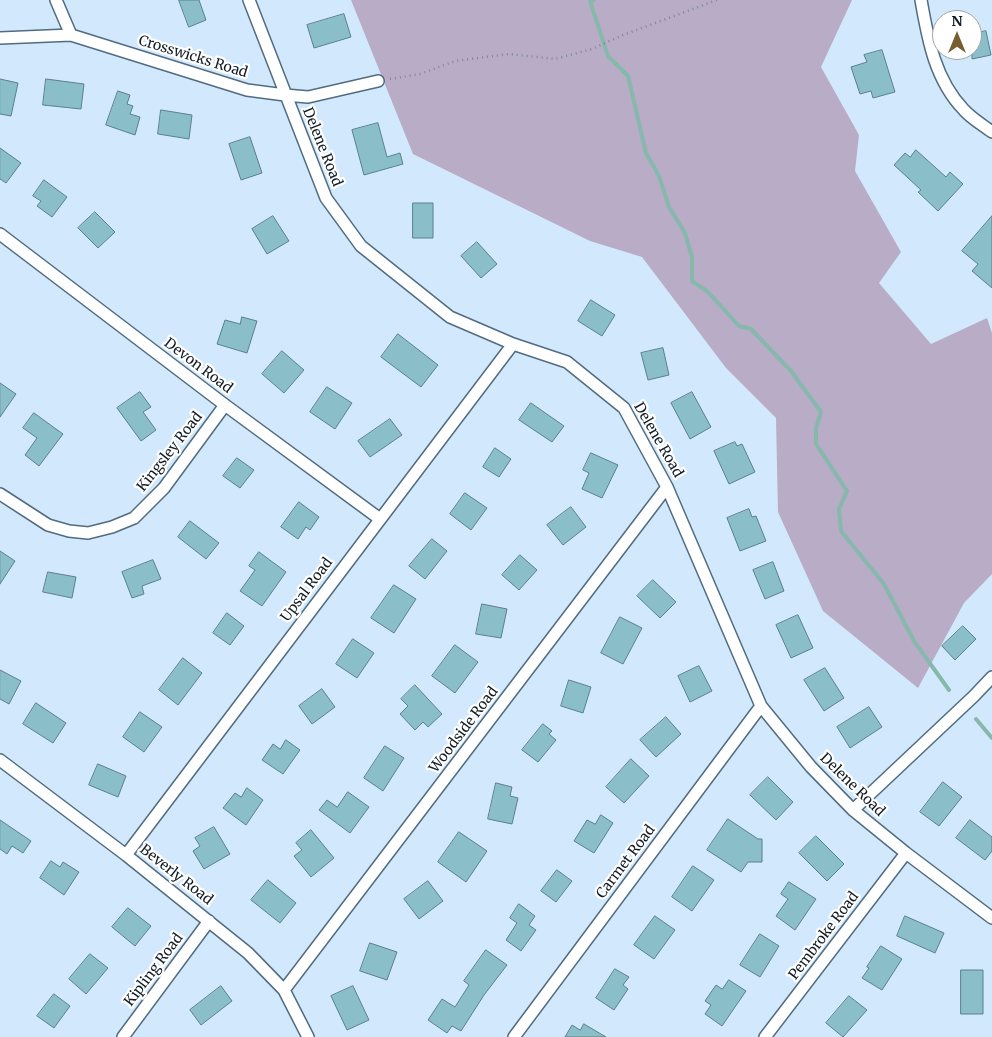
<!DOCTYPE html>
<html>
<head>
<meta charset="utf-8">
<style>
	body { margin:0 }
	#map { position:relative; width:992px; height:1037px; overflow:hidden; background:#d2e9fd; font-family:Merriweather,serif }
	canvas { display:block }
	.north { position:absolute; left:932px; top:10px; width:50px; height:50px; box-sizing:border-box; background:#fff; border:1px solid #a0a4a8; border-radius:50%; rotate:0deg; font-size:14px; font-weight:700; line-height:20px; text-align:center; color:#121c25 }
	.north::after { content:''; display:block; margin:auto; width:18px; height:22px; background:#775d2f; clip-path:polygon(50% 0,100% 100%,50% 72%,0 100%) }
</style>
</head>
<body>
<div id="map">
<canvas width="992" height="1037"></canvas>
<div class="north">N</div>
</div>
<script>
const ctx = document.querySelector('canvas').getContext('2d');
ctx.lineJoin = 'round';
function paint(path, color) { ctx.fillStyle = color; ctx.fill(path, 'evenodd'); }
function strokePath(path, color, width, dash) { ctx.strokeStyle = color; ctx.lineWidth = width; ctx.lineCap = dash ? 'butt' : 'round'; ctx.setLineDash(dash || []); ctx.stroke(path); }
function label(font, color, halo, rows, align = 'center') {
  ctx.font = font + ' Merriweather,serif'; ctx.lineWidth = 4.5; ctx.setLineDash([]); ctx.textBaseline = 'middle'; ctx.strokeStyle = halo; ctx.fillStyle = color; for (const [text, x, y, turn = 0] of rows) {
    ctx.save(); ctx.translate(x, y); ctx.rotate((+turn || 0) * Math.PI / 180); ctx.textAlign = isNaN(turn) ? turn : align; if (halo) ctx.strokeText(text, 0, 0); ctx.fillText(text, 0, 0); ctx.restore();
  }
}
const green = new Path2D(`
	M351,0H852L821,67L859,135L855,171L901,252L879,283L931,344L987,318L992,333V574L964,603L918,688L823,611L778,512L776,418L726,368L642,257L590,241L413,154Z`);
const stream = new Path2D(`
	M594,0L590,1L608,56L628,76L646,153L659,176L669,207L685,233L692,257V281L708,292L739,326L751,329L791,371L821,412L816,428V444L847,491L839,509L841,531L884,584L914,641L949,690
	M976,719L992,738`);
const building = new Path2D(`
	M179,0H199L206,20L189,27Z
	M344,14L351,37L314,48L307,25Z
	M986,31L991,55L972,59V34Z
	M882,50L895,92L873,98L871,91L860,94L851,67L867,62L864,55Z
	M0,79L18,83L11,116L0,114Z
	M46,79L84,84L81,109L43,105Z
	M118,91L130,95L127,104L133,106L130,114L140,117L135,135L106,125Z
	M161,110L192,115L189,139L158,134Z
	M378,123L387,157L400,153L403,164L364,175L352,130Z
	M250,137L262,173L241,180L229,144Z
	M0,148L21,163L6,183L0,179Z
	M916,150L946,177L950,172L963,184L938,211L918,192L921,190L894,165L905,153L910,157Z
	M44,180L67,197L52,217L37,206L41,201L33,196Z
	M413,203H433V238H413Z
	M95,212L115,232L98,248L78,228Z
	M273,216L289,241L267,254L252,229Z
	M992,216V288L972,271L978,264L962,251Z
	M477,242L497,264L481,278L461,256Z
	M591,300L615,315L602,336L578,321Z
	M242,317L257,321L247,353L217,344L225,320L240,324Z
	M398,334L438,365L421,387L381,357Z
	M663,348L669,375L648,380L641,353Z
	M282,351L304,370L284,393L262,374Z
	M0,383L16,394L0,417Z
	M327,387L352,403L335,429L310,412Z
	M140,392L151,407L143,412L156,430L141,441L117,408Z
	M692,392L711,427L690,439L671,403Z
	M531,403L564,426L552,442L519,420Z
	M34,413L63,434L39,466L25,455L37,438L23,428Z
	M390,419L402,435L370,457L358,441Z
	M735,442L737,446L742,444L755,472L729,484L714,451Z
	M495,448L511,459L499,477L483,467Z
	M591,453L618,465L602,498L582,489L589,473L583,470Z
	M237,458L254,470L240,488L223,476Z
	M465,493L487,508L471,530L450,514Z
	M299,502L319,517L310,530L306,527L298,539L281,527Z
	M571,507L586,527L563,545L547,525Z
	M749,509L752,517L756,516L766,541L740,551L727,518Z
	M190,521L219,543L206,559L178,537Z
	M432,539L447,551L425,579L409,566Z
	M0,551L15,561L0,584Z
	M259,552L286,572L262,606L240,591L255,570L249,566Z
	M520,555L537,570L519,590L502,575Z
	M153,560L161,579L142,586L144,594L132,598L122,572Z
	M773,562L784,591L765,599L753,570Z
	M48,572L76,577L72,598L43,592Z
	M653,580L676,602L660,618L637,596Z
	M394,585L416,599L394,633L371,618Z
	M482,604L507,609L501,638L476,634Z
	M227,613L244,626L230,645L213,633Z
	M798,615L813,648L791,658L776,625Z
	M620,617L642,628L623,664L601,653Z
	M963,626L976,639L955,660L942,646Z
	M353,639L374,653L357,678L336,664Z
	M455,645L478,662L455,693L432,676Z
	M183,658L202,673L178,705L159,690Z
	M699,666L712,691L690,702L678,676Z
	M825,668L844,698L824,711L804,680Z
	M0,670L21,681L9,704L0,699Z
	M569,680L591,687L583,713L561,706Z
	M415,685L442,714L428,727L423,722L415,730L400,714L408,706L401,699Z
	M322,689L335,707L312,724L299,706Z
	M36,703L66,723L53,743L23,724Z
	M869,707L882,727L850,748L837,727Z
	M140,712L162,727L144,752L123,737Z
	M666,717L681,734L656,757L640,740Z
	M543,724L552,731L549,734L556,740L538,762L522,750Z
	M286,740L300,750L283,774L262,760L273,744L280,749Z
	M385,746L404,758L383,791L364,778Z
	M631,759L649,776L624,803L606,787Z
	M98,764L126,776L118,797L89,785Z
	M768,777L793,802L776,820L750,795Z
	M943,782L962,797L939,826L920,812Z
	M496,783L512,787L510,796L518,798L512,824L488,819Z
	M247,788L263,800L246,825L223,808L235,793L241,797Z
	M348,792L369,807L350,833L319,810L327,800L337,807Z
	M601,815L613,823L594,853L574,841L587,820L595,824Z
	M728,819L758,839H762V862H748L741,872L707,850Z
	M0,820L31,841L23,853L12,846L7,854L0,849Z
	M970,820L992,837V851L985,860L956,838Z
	M214,827L230,854L204,869L193,851L200,846L195,838Z
	M311,830L334,858L311,877L294,856L302,850L296,843Z
	M459,832L487,851L466,882L438,862Z
	M816,836L844,864L827,881L799,853Z
	M51,861L60,867L63,862L79,872L64,895L40,878Z
	M693,866L714,880L692,911L672,897Z
	M557,870L572,881L556,902L541,891Z
	M268,880L296,903L280,923L251,900Z
	M428,881L443,901L419,919L404,899Z
	M789,882L816,899L795,930L776,916L788,899L781,894Z
	M519,904L535,916L529,925L536,930L521,951L506,940L517,923L510,918Z
	M128,908L151,926L135,946L112,927Z
	M655,916L675,930L654,959L634,945Z
	M905,916L944,933L935,953L897,936Z
	M760,934L779,946L760,977L740,965Z
	M370,943L397,952L387,980L360,971Z
	M881,946L902,959L882,990L862,978L869,968L867,967Z
	M486,950L507,965L484,995L461,1031L452,1026L447,1033L428,1020L442,999L455,1007L469,985L464,981Z
	M90,954L108,968L86,994L69,979Z
	M615,969L629,977L623,985L628,989L614,1010L596,998Z
	M961,970H983V1014H961Z
	M729,980L746,991L722,1026L705,1014L711,1005L705,1001L716,985L722,989Z
	M221,986L232,1001L201,1025L190,1010Z
	M353,986L369,1020L347,1030L331,996Z
	M54,994L70,1006L54,1028L37,1016Z
	M849,996L867,1010L843,1037L826,1023Z
	M584,1024L606,1037H565L572,1025L580,1030Z`);
const path = new Path2D(`
	M390,79L420,74L455,61L509,54L555,59L592,49L623,35L717,0`);
const street = new Path2D(`
	M56,0L71,35
	M249,0L326,198L361,246L450,317L513,344L567,362L624,408L667,487L761,706L811,767L853,810L906,853L992,918
	M921,0C928,40 935,80 964,110C972,119 983,125 992,132
	M0,38L71,35L247,90L285,95L308,97L378,81
	M0,234L225,405L380,519
	M0,494L48,525L69,531L88,533L112,527L134,518L164,488L225,405
	M0,760L126,855L248,953L284,990L308,1037
	M853,810L974,696L992,677
	M126,855L513,344
	M284,990L667,487
	M123,1037L209,921
	M514,1037L761,706
	M765,1037L906,853`);
const streetNames = [
	["Crosswicks Road",193,57,17],
	["Delene Road",322,147,68],
	["Devon Road",198,366,37],
	["Delene Road",658,440,60],
	["Kingsley Road",170,452,-52],
	["Upsal Road",307,590,-53],
	["Woodside Road",464,730,-53],
	["Delene Road",852,785,44],
	["Carmet Road",626,862,-53],
	["Beverly Road",176,875,38],
	["Pembroke Road",824,936,-53],
	["Kipling Road",154,970,-53]
];
paint(green, '#b9acc7');
strokePath(stream, '#86b8ac', 4);
paint(building, '#8abec8');
strokePath(building, '#5a8189', 1);
strokePath(street, '#516b80', 14);
strokePath(path, '#798a98', 2.5, [1, 4]);
strokePath(street, '#fff', 11);
label('14px', '#121c25', '#fff', streetNames);
</script>
</body>
</html>
